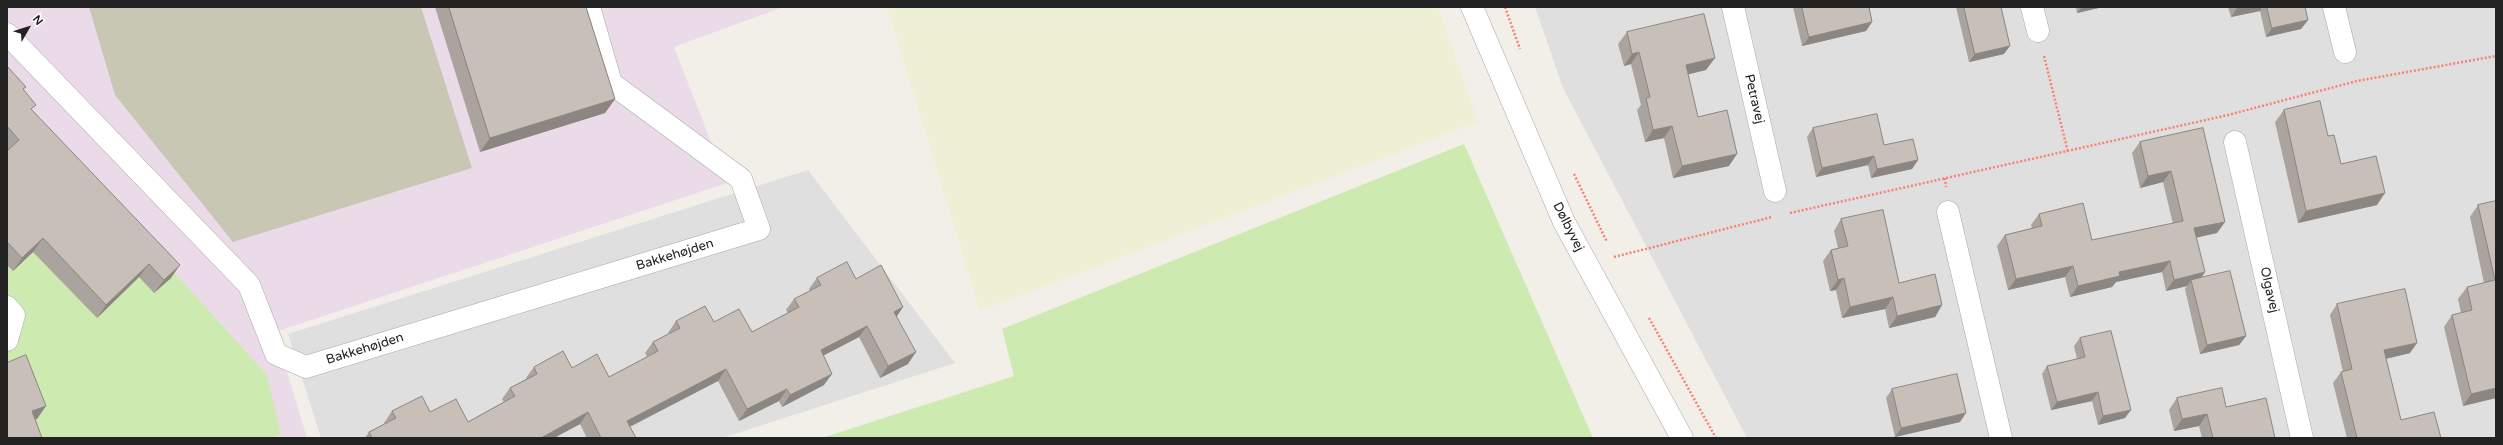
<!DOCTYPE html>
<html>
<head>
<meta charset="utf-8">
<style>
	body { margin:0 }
	#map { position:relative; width:2503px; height:445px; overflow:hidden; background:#f2efe9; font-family:"Varela Round",sans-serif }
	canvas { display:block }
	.frame { position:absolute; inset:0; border:8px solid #222; pointer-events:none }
	.north { position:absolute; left:8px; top:8px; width:40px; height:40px; -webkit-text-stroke:3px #fff; paint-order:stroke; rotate:51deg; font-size:11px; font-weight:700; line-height:16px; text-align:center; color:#222 }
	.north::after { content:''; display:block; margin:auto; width:14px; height:18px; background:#222; clip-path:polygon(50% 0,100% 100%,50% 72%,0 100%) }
</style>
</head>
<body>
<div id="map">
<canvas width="2503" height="445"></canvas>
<div class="frame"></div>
<div class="north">N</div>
</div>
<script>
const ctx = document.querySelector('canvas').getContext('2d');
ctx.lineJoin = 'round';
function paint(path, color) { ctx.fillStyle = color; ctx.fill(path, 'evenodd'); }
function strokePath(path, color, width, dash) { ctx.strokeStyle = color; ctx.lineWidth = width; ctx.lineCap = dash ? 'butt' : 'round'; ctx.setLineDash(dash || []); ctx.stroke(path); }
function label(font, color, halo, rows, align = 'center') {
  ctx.font = font + ' "Varela Round",sans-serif'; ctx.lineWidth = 3.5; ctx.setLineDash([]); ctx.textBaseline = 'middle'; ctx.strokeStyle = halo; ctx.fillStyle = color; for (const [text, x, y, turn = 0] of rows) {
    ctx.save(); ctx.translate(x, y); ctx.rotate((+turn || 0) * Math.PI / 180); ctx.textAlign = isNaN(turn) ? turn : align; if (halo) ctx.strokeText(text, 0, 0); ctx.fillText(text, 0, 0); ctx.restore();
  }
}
const residential = new Path2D(`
	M1535,7H2496V438H1747L1563,88Z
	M808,170L955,363L722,438H321L288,334Z`);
const industrial = new Path2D(`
	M7,7H783L674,47L727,183L275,332L307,438H7Z`);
const construction = new Path2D(`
	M89,7H421L472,168L233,242L115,95Z`);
const farmland = new Path2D(`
	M887,7H1438L1478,122L980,311Z`);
const grass = new Path2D(`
	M7,88L267,375L281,434L270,438H7Z
	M1464,144L1593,438H822L1014,376L1002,329Z`);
const path = new Path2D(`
	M1505,7L1520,49
	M2044,56L2068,152
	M1574,174L1607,242
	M1945,178L1946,187
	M1790,213L2228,115L2357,81L2496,56
	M1614,257L1772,217
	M1649,318L1716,438`);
const minor = new Path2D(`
	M1472,7L1564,222L1682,438
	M1733,7L1775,191
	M2032,7L2038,31
	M2334,7L2345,52
	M7,34L249,285L276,354L306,367L759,229L741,179L611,83L589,7
	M2235,142L2302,438
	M1948,212L2001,438
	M7,307L14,315L7,340`);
const wall = new Path2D(`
	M435,7H586L615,99L605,113L480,152Z
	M1793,7H1869L1872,22L1866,31L1802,46Z
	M1956,7H2001L2004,54L1969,62Z
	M2076,7H2103L2077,13Z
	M2228,7H2305L2308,20L2301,29L2266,37L2260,11L2231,17Z
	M1627,32L1706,70L1688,74L1698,117L1729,166L1673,178L1664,138L1645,142L1637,110L1641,105L1631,64L1624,66L1618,44Z
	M7,66L24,90L32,111L171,278L154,293L139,277L97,318L33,252L13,271L7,265V151L8,150H7Z
	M2284,110L2328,136L2341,164L2377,205L2298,223L2275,122Z
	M1813,128L1884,145L1918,160L1912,169L1871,178L1868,165L1816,177L1807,137Z
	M2203,128L2217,233L2196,237L2201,277L2246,336L2239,345L2200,354L2185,289L2187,286L2166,291L2162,272L2116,282L2112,287L2070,297L2065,277L2008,290L1997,246L2005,235L2032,228L2031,225L2039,214L2092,240L2173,224L2163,182L2140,188L2132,153L2140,142Z
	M2496,201V398L2463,406L2444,327L2452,315L2461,313L2458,299L2467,287L2484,283L2470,217L2478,205Z
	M1841,219L1899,283L1942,305L1935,317L1889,328L1885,309L1842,318L1836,290L1830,291L1823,261L1831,250L1838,248L1834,231Z
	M817,278L856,279L903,307L897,316L908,364L880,378L859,337L824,355V385L782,407L779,401L739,421L718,381L630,427L636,438H587L580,424L554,438H365L369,432L385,424L384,423L392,411L430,412L468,422L504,402L502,399L510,388L526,379V378L534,367L572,368L609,377L647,357L645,353L653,342L669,334L668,333L676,321L714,322L752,332L788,313L786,310L794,299L810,291L809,289Z
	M2337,304L2410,353L2386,359L2401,420L2441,438H2347L2333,383L2341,372H2343L2330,315Z
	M2080,338L2125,418L2098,425L2092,401L2051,410L2042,374L2047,366L2077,359L2074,346Z
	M1892,389L1960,422L1895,437L1886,398Z
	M2177,398L2226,407L2275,438H2202L2199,426L2174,431L2169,410Z`);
const shadedWall = new Path2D(`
	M2082,7H2103L2077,13Z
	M2242,7H2262L2260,11L2231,17L2237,8Z
	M2308,20L2301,29L2266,37L2272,28Z
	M1872,22L1866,31L1802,46L1809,37Z
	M2010,46L2004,54L1969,62L1975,54Z
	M1639,52L1631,64L1624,66L1632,54Z
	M1715,58L1706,70L1678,77L1686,65Z
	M615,99L605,113L480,152L490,138Z
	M1672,126L1664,138L1645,142L1653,130Z
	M1737,154L1729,166L1673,178L1682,166Z
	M1874,156L1868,165L1816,177L1822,168Z
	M1918,160L1912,169L1871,178L1877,169Z
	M2171,171L2163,182L2140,188L2148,176Z
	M2385,193L2377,205L2298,223L2306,211Z
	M2225,222L2217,233L2186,240L2194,228Z
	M43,238L33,252L13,271L22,258Z
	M2170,261L2162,272L2116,282L2112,287L2070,297L2078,286L2119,272Z
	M149,264L139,277L97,318L106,305Z
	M180,265L171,278L154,293L164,280Z
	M2073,266L2065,277L2008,290L2016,279Z
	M2205,272L2197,284L2191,280L2187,286L2166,291L2174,280Z
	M1844,278L1836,290L1830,291L1838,280Z
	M1893,297L1885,309L1842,318L1850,307Z
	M1942,305L1935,317L1889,328L1897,316Z
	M903,307L895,319L894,312Z
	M867,326L859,337L813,361L821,350Z
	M2246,336L2239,345L2200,354L2207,345Z
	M2417,343L2410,353L2376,361L2384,350Z
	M916,352L908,364L880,378L888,366Z
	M726,369L718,381L619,432L627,421Z
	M832,374L824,385L782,407L790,395Z
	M2496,388V398L2463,406L2471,394Z
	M787,389L779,401L739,421L747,409Z
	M2098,392L2092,401L2051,410L2057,402Z
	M46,406L37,419L22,425L32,411Z
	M2131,410L2125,418L2098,425L2103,416Z
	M588,412L580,424L554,438H541Z
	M1966,413L1960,422L1895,437L1901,428Z
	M2207,414L2199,426L2174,431L2182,419Z`);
const building = new Path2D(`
	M449,7H586L615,99L490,138Z
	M1802,7H1869L1872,22L1809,37Z
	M1964,7H2001L2010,46L1975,54Z
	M2267,7H2305L2308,20L2272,28Z
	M1704,14L1715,58L1686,65L1698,117L1727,110L1737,154L1682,166L1672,126L1653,130L1646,98L1650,97L1639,52L1632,54L1627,32Z
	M7,66L26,87L23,89L36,105L31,109L180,265L164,280L149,264L106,305L43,238L22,258L7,242V151L19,140L7,126Z
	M2320,101L2328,136L2334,135L2341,164L2376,156L2385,193L2306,211L2284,110Z
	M1877,114L1884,145L1913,139L1918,160L1877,169L1874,156L1822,168L1813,128Z
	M2203,128L2225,222L2194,228L2205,272L2174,280L2170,261L2119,272L2120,276L2078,286L2073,266L2016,279L2005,235L2042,226L2039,214L2083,203L2092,240L2183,221L2171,171L2148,176L2140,142Z
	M2496,201V388L2471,394L2452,315L2472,310L2467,287L2495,280L2478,205Z
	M1883,210L1899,283L1935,274L1942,305L1897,316L1893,297L1850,307L1844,278L1838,280L1831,250L1848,246L1841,219Z
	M847,262L856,279L881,265L903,307L894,312L916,352L888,366L867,326L821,350L832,374L790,395L787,389L747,409L726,369L627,421L636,438H601L588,412L541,438H372L369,432L396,418L392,411L422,396L430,412L456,399L468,422L515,396L510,388L537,374L534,367L563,351L572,368L597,354L609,377L658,351L653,342L680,328L676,321L705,306L714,322L739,309L752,332L799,307L794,299L821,285L817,278Z
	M2230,271L2246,336L2207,345L2191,280Z
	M2405,289L2417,343L2384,350L2401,420L2434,412L2441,438H2357L2341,372L2352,369L2337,304Z
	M2111,331L2131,410L2103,416L2098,392L2057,402L2047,366L2085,357L2080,338Z
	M26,355L46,406L32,411L42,438H7V363Z
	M1957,374L1966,413L1901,428L1892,389Z
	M2222,388L2226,407L2266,398L2275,438H2213L2207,414L2182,419L2177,398Z`);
const streetNames = [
	["Petravej",1754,99,77],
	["Dølbyvej",1568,227,63],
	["Bakkehøjden",675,255,-17],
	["Olgavej",2269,290,77],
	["Bakkehøjden",365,349,-17]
];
paint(residential, '#e0dfdf');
paint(industrial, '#ebdbe8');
paint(construction, '#c7c7b4');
paint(farmland, '#eef0d5');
paint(grass, '#cdebb0');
strokePath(minor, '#a9a9a9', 23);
strokePath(path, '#fa8072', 2.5, [2, 2]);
strokePath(minor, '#fff', 22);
paint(wall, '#aba49e');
paint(shadedWall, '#8b8681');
paint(building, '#c7bfb8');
strokePath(building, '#8b8681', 1);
label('13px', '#222', '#fff', streetNames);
</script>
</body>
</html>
